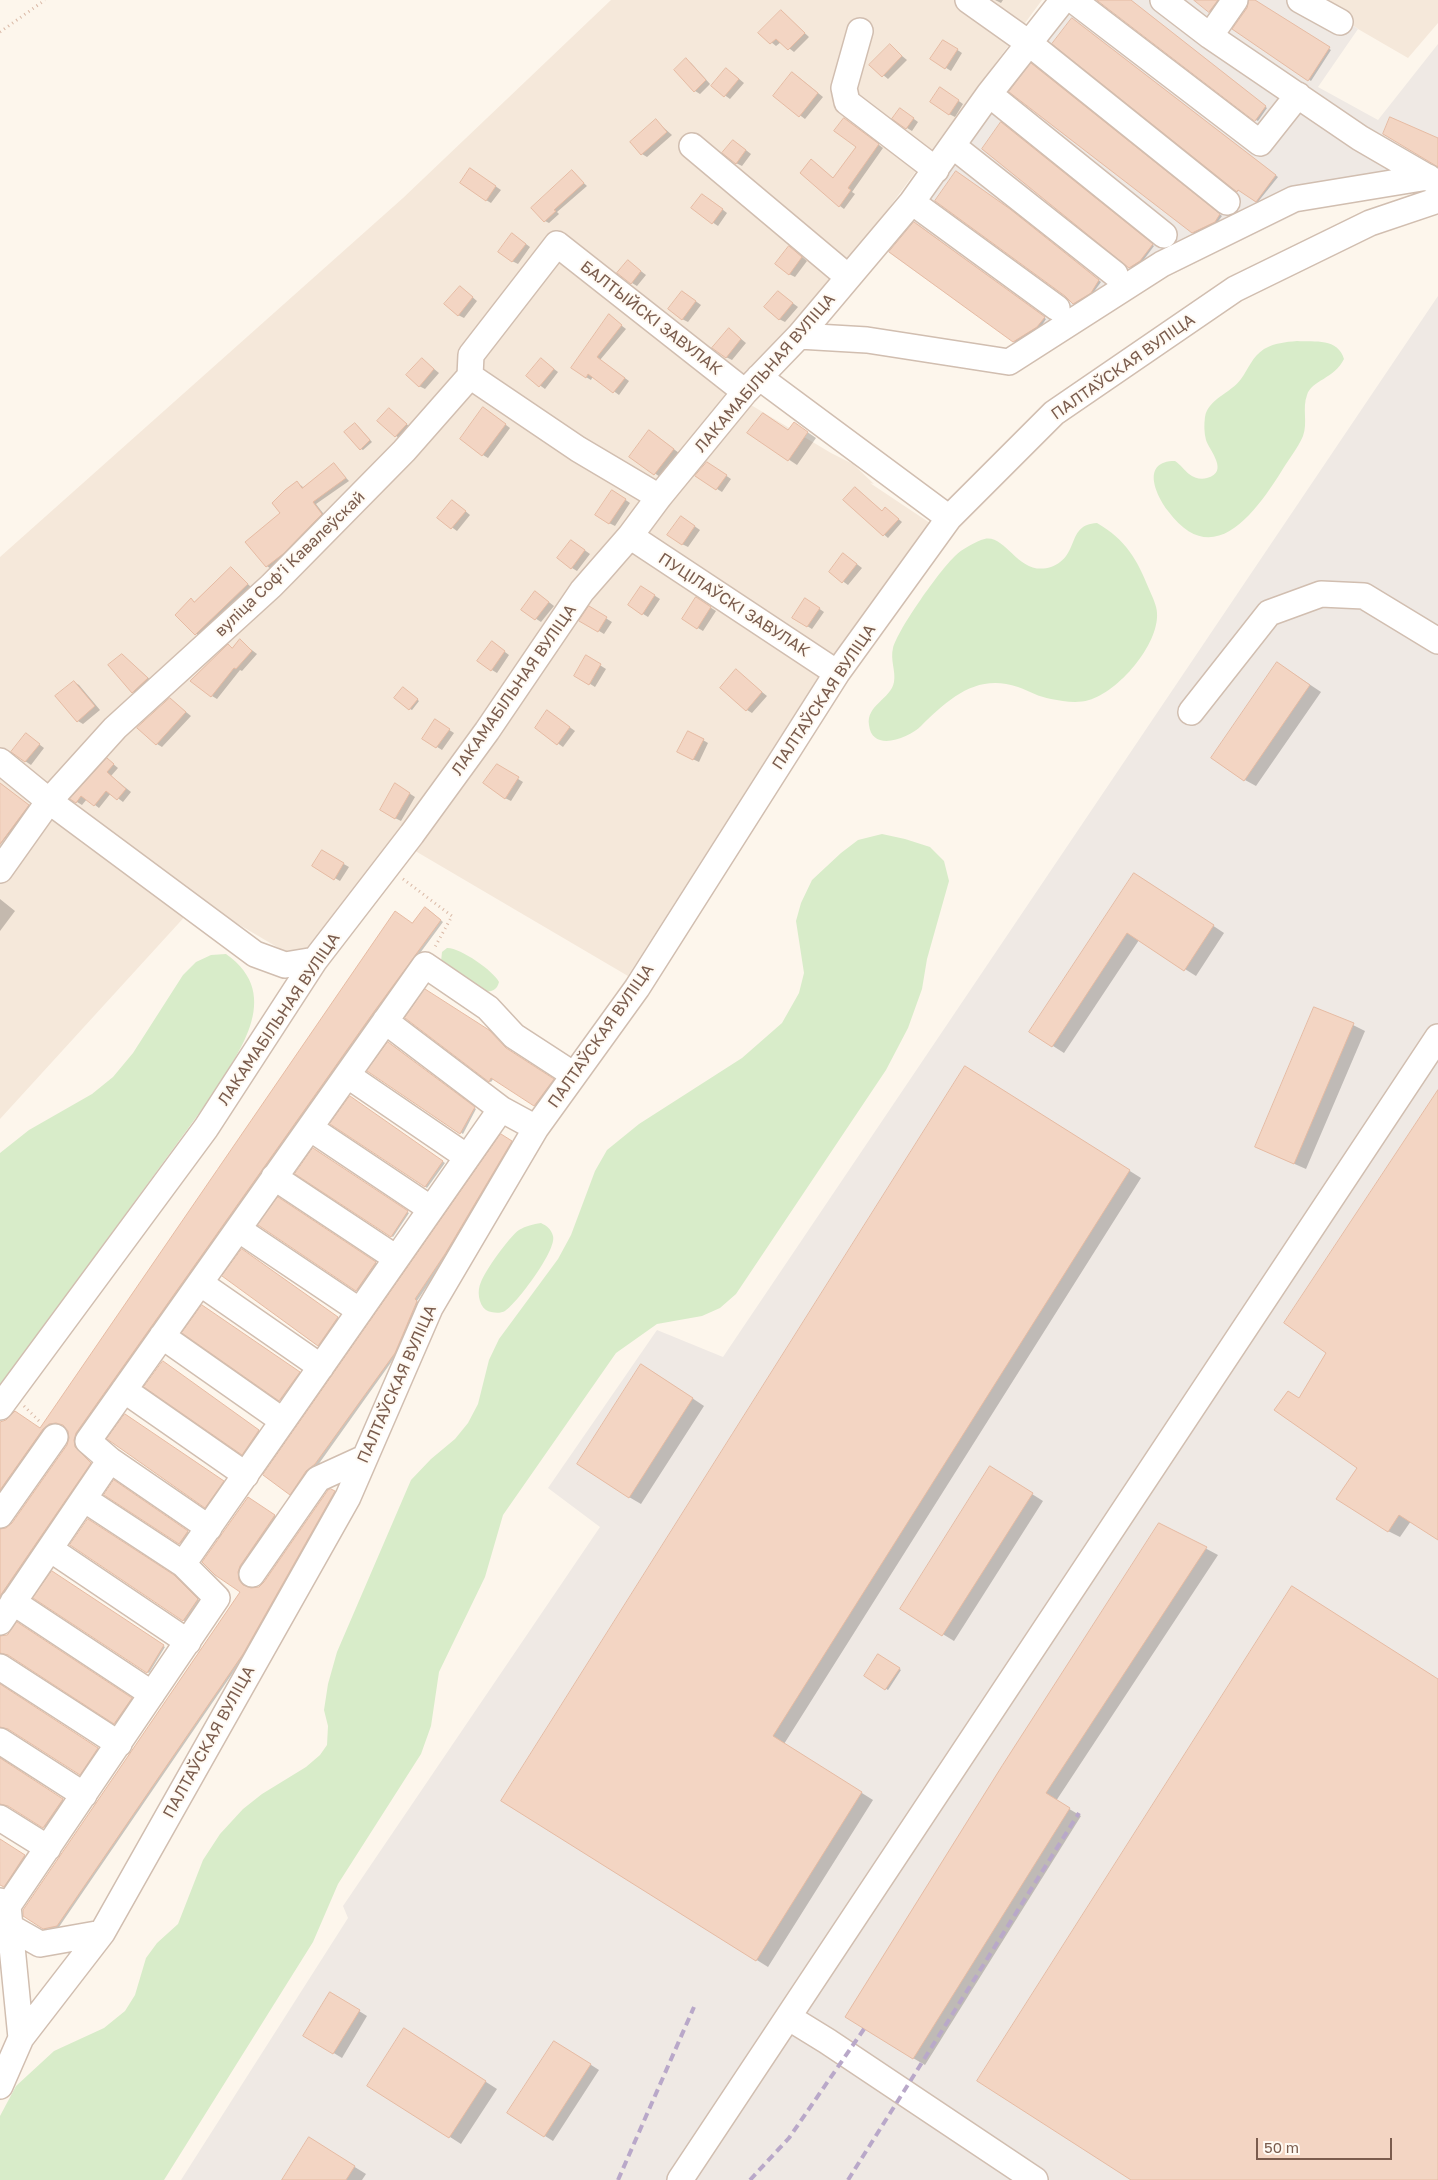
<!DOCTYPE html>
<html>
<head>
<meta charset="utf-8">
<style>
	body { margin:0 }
	#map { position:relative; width:1438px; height:2180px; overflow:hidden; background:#fdf6ec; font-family:"Golos Text",sans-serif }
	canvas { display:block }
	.scale { position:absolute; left:1256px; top:2138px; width:136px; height:22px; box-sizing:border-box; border:2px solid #7a5c4d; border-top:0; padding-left:6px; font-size:15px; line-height:18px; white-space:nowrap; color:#7a5c4d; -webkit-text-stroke:4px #fffaf3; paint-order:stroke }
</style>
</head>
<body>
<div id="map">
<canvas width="1438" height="2180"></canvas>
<div class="scale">50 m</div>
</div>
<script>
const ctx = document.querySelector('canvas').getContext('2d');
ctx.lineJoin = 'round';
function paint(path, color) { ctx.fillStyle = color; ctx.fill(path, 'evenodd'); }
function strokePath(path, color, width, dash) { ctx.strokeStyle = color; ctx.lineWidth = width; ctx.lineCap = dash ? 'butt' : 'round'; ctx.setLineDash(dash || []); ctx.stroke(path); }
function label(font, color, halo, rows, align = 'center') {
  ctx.font = font + ' "Golos Text",sans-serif'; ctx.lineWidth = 4; ctx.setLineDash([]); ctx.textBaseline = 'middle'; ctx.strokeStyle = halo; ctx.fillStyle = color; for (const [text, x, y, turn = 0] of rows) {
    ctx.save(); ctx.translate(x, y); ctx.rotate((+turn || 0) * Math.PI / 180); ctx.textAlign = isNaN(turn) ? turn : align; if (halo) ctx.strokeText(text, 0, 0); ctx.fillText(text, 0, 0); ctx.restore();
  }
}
const residential = new Path2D(`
	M611,0H1042L746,402L831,453L853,464L874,484L870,483L942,531L821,673L628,976L400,842L299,960L199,901L0,1119V557L403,198Z
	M1316,0H1438V23L1408,58L1358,29Z`);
const industrial = new Path2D(`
	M1072,0H1314L1358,29L1318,87L1378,120L1438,44V168L1347,189L1022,348L888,252Z
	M1438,296V2180H181L348,1918L343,1906L600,1527L548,1488L657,1330L723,1357Z`);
const green = new Path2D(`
	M1297,341C1315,342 1338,338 1344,359C1334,379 1312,380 1307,395C1302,408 1308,423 1303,436C1298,448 1288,460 1281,472C1255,513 1213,572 1168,511C1155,494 1141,461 1175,461C1181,465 1184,470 1189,474C1194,478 1201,480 1207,478C1230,472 1209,450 1206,440C1204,433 1204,424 1205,417C1208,399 1231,393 1241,379C1249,368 1252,357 1264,349C1275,343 1285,342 1297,341Z
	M1097,523C1126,540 1137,559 1149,589C1152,596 1157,606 1157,613C1159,645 1118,692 1089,700C1076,704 1063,701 1051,699C1039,697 1029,691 1018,687C976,673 949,699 921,726C909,738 872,753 869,725C866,705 891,699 894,682C896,671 890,660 893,648C898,629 940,570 955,556C962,549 972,544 981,540C1005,529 1017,578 1051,567C1081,556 1065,525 1097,523Z
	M882,834L905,839L930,847L944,861L949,881L927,959L922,989L908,1028L886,1070L736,1294L720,1308L702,1316L657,1324L616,1353L503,1515L485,1577L439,1672L431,1726L421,1754L338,1884L313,1942L164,2180H0V2116L16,2086L54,2051L104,2028L125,2011L135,1995L146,1958L157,1943L178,1924L203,1860L220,1834L243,1809L262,1794L306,1767L320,1755L327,1745L328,1726L324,1710L328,1684L337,1652L411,1480L431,1459L455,1439L468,1423L478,1404L489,1360L499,1339L558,1259L571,1235L595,1171L607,1150L639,1124L742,1058L782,1023L799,993L804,973L796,921L801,903L812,880L841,853L858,840Z
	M447,948C459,947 494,971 499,982C497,989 494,991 486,992L441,962L442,952Z
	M226,954C286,996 236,1056 208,1101L0,1386V1153L29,1130L92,1094L113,1077L133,1053L183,975L196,962L211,955Z
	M541,1223C547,1226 551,1229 553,1236C557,1250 517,1303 505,1311C500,1314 491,1313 486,1310C478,1304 477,1290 481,1282C485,1271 509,1237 519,1230C526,1226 533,1224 541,1223Z`);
const shadow = new Path2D(`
	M995,0H1003L1001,3Z
	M1099,0H1130L1267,108L1258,121L1256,120Z
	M1196,0H1220L1212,12Z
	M1249,0H1253L1331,50L1311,81L1234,29L1248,8Z
	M781,11L809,37L794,52L781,42L776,46L760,33Z
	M1075,21L1278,177L1257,203L1241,190L1237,191Z
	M944,41L962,53L951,71L932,59Z
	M890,46L907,60L888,79L871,65Z
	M686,60L691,63L710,84L700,94L695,91Z
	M1034,66L1222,216L1217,223L1195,234L1193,232Z
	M732,73L744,83L730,99L712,86Z
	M797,76L823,97L805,119L774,96Z
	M946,92L963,104L955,117L949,114Z
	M906,113L918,122L912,131L907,128Z
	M656,121L672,135L647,157L642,154Z
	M849,122L883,148L852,192L855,194L844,209L840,206L816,164L834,179L857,147Z
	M1003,125L1154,246L1142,262L1132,268L1130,267Z
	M738,144L751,154L742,166L736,163Z
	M572,172L587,186L557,212L559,214L549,223L545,221Z
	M476,173L501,190L491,203L486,200Z
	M708,198L727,213L718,226L712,222Z
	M1012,212L1101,282L1093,293L1076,305L1073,303Z
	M917,224L1046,319L1040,328L1016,343L1014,341Z
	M518,238L530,247L518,264L512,261Z
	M795,251L807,261L795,277L789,274Z
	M633,265L646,275L637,286L632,283Z
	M465,291L477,301L464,318L458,315Z
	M683,292L701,305L688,322L682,319Z
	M778,292L798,307L785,322L779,319Z
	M613,319L626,329L600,360L629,381L619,395L593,376L591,380L586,377Z
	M734,333L746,343L732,360L726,357Z
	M422,359L439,373L425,389L419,386Z
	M545,362L558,372L545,389L527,376Z
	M489,412L510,428L488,458L483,455Z
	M394,413L411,428L401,439L396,436Z
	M357,425L372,442L363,450L361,449Z
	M803,429L816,438L797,465L749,433L789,431Z
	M655,435L679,453L660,477L631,456Z
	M334,465L349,481L316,504L326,517L271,569L267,566L282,513L297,482L304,488Z
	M712,466L731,479L722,492L696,476Z
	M856,488L883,512L889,511L902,522L888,538L845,500Z
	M617,494L630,503L615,526L609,523Z
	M458,505L470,515L457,531L439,518Z
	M687,521L700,530L688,547L682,544Z
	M572,541L590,554L577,571L572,568Z
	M849,558L862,568L848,585L830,572Z
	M231,568L252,588L201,638L176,615L191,600L195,602Z
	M646,590L660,599L648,617L629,605Z
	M541,596L554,606L541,622L523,610Z
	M702,602L716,611L703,631L698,628Z
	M811,603L824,612L812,629L794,618Z
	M589,608L612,622L604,634L581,620Z
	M240,641L257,654L242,671L240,670L217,699L212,696L229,646L233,649Z
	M497,646L509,655L497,673L492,670Z
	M122,655L153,682L138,695L133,692Z
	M587,657L606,669L595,687L576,675Z
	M1288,670L1321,692L1256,786L1245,780Z
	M736,671L767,696L752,713L747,710Z
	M74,682L79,685L100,710L83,724L78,721Z
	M406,690L419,701L412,710L410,709Z
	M170,699L191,716L162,747L157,744Z
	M553,715L575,731L563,747L536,728Z
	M440,724L454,733L442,750L423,738Z
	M27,735L44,748L31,765L25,761Z
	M703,740L708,743L699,762L684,755Z
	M112,763L118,768L111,776L131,792L123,802L111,793L99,808L87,799L82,805L72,799Z
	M497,766L523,782L511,801L505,798Z
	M0,783L33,809L12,837L8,835L0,845Z
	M401,788L415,797L401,821L395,818Z
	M323,852L349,867L340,881L314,866Z
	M1146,881L1224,933L1196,976L1139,940L1064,1053L1031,1032Z
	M0,899L15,911L0,931Z
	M428,909L443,922L375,1014L78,1434L76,1441L77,1449L92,1465L0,1601V1530L6,1529L13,1524L68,1446L71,1438L69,1431L65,1425L59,1423L51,1425L46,1430L0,1494V1424L41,1430L412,925Z
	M407,1018L508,1051L555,1081L537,1106L494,1078L491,1082L489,1081Z
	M1353,1025L1365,1031L1306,1169L1256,1147Z
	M391,1044L476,1109L463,1134L369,1071Z
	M977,1075L1141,1178L784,1744L873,1800L768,1967L503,1801Z
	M1438,1092V1539L1411,1521L1400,1537L1388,1531L1359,1467L1300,1399L1328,1352Z
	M350,1098L445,1163L427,1188L332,1124Z
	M502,1135L513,1143L447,1256L417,1301L419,1303L397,1354L318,1465L308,1472L292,1495L264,1475Z
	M314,1149L409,1213L393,1237L297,1173Z
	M279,1199L378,1264L359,1291L260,1225Z
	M242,1250L340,1319L320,1347L318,1345Z
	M202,1306L301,1374L282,1401L184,1332Z
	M163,1362L261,1432L245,1455L146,1386Z
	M653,1372L704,1406L641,1504L629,1497Z
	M125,1416L225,1483L208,1508L109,1438Z
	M1002,1475L1043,1501L954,1641L902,1609Z
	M114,1482L190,1533L182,1544L106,1494Z
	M331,1490L337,1493L245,1655L59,1927L45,1929L25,1915L242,1591L215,1574L248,1498L277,1517L242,1567L240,1574L241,1582L245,1588L250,1590L259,1588L265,1583Z
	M1160,1524L1218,1555L1056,1801L1081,1816L925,2065L913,2058Z
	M71,1545L176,1578L200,1601L186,1622Z
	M52,1573L165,1647L149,1673L35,1598Z
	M18,1624L133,1700L117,1724L11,1655L0,1654V1637L7,1636Z
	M879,1656L901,1670L888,1690L866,1676Z
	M0,1685L100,1750L82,1775L10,1729L0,1728Z
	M0,1759L65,1801L46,1828L11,1806L0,1803Z
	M0,1840L27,1857L6,1887L0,1883Z
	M330,1993L367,2016L342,2058L304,2035Z
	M416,2037L497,2089L461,2144L369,2085Z
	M563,2047L599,2070L553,2141L545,2136Z
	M321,2146L366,2174L362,2180H283Z`);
const building = new Path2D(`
	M1097,0H1131L1266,106L1255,121Z
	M1194,0H1218L1209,12Z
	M1249,0H1255L1330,47L1308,81L1232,29L1247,8Z
	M781,10L805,33L788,50L776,39L770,44L758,33Z
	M1072,18L1276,175L1256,202L1238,190L1237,192L1052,44Z
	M943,40L958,49L945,69L930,59Z
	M890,44L902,56L882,77L869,65Z
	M686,58L706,80L694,92L674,70Z
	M1031,63L1220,214L1215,222L1192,233L1009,92Z
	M726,68L739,79L724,97L711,86Z
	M792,72L818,93L799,117L773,96Z
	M940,87L959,100L949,115L930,102Z
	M900,108L914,118L906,129L892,119Z
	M1390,117L1438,138V167L1383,134Z
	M844,118L879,144L848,188L851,190L839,207L800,173L811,159L833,178L856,147L834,131Z
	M656,119L667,132L641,155L630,142Z
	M1001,122L1153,244L1140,261L1129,268L982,149Z
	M733,140L746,150L736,164L722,153Z
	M470,168L496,186L486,201L460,183Z
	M572,170L584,183L554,210L556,211L544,222L531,208Z
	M956,171L1010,209L1099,280L1091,293L1073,304L1065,296L935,201Z
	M702,194L723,209L712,224L691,208Z
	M914,222L1045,317L1037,327L1013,342L889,252Z
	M512,233L526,244L512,262L498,252Z
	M789,246L802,257L789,275L775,264Z
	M628,260L641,271L631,284L617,273Z
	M460,286L473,297L458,316L444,304Z
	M682,291L696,301L682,320L668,309Z
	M778,291L793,303L779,320L764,307Z
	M609,314L622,325L597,357L625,378L613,393L588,374L586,378L571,368Z
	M729,328L741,339L726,358L712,348Z
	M422,358L434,369L419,387L406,375Z
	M541,358L554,369L539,387L526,376Z
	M483,407L506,424L482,456L460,439Z
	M389,408L407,424L395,437L377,421Z
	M763,413L788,430L794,422L808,432L788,461L747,433Z
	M355,423L370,440L360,450L344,432Z
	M649,430L674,449L654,475L629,457Z
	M707,462L727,475L716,490L695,476Z
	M334,463L346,478L313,502L322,514L283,554L266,567L245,542L280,513L272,503L285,490L297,481L302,488Z
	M855,487L882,511L885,507L899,519L883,536L843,500Z
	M612,490L626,499L609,524L595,515Z
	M452,500L466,511L451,529L437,518Z
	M681,516L695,526L682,545L667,535Z
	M571,540L585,550L571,569L557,558Z
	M843,553L857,564L842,583L829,572Z
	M231,567L248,584L195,635L175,615L191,598L194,602Z
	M641,586L655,595L642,615L628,605Z
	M535,591L549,602L535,620L521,610Z
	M696,597L711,607L697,629L682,619Z
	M805,598L820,608L807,627L792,618Z
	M589,606L607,617L598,632L579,621Z
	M240,639L252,651L236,669L234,668L211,697L190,681L228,644L232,648Z
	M492,641L505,651L491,671L477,661Z
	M122,654L148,678L132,693L108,665Z
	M586,655L601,664L589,685L574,676Z
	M1277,662L1310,685L1244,781L1211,758Z
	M736,669L762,692L746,711L720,688Z
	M74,681L95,706L77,722L55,696Z
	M403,687L418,699L409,710L394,698Z
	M170,698L186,712L156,745L137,728Z
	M547,710L570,727L557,745L535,728Z
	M435,719L450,729L436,748L422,739Z
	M688,731L704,739L693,760L677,752Z
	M26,733L40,744L25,762L11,752Z
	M107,758L114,764L107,772L126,789L117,800L106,791L94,806L81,796L76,803L70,799Z
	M497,764L519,777L505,799L483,783Z
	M0,783L29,805L0,844Z
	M395,783L410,793L395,819L380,810Z
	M322,850L344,863L334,880L312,866Z
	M1134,873L1214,925L1184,971L1127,933L1052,1047L1029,1032Z
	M425,907L441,920L373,1013L76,1433L74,1440L75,1447L91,1463L0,1596V1529L6,1528L12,1523L67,1445L69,1438L68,1431L63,1425L56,1423L49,1424L43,1429L0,1490V1422L6,1420L15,1411L40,1428L395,911L412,923Z
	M425,989L489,1030L506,1048L554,1079L534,1106L491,1078L489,1082L405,1018Z
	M1314,1007L1354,1023L1294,1164L1255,1147Z
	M388,1042L475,1107L460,1134L367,1071Z
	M965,1066L1130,1170L773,1736L862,1792L756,1961L501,1801Z
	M1438,1090V1540L1399,1515L1388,1532L1336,1499L1357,1468L1274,1410L1288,1391L1299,1398L1326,1353L1284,1323Z
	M350,1096L443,1161L425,1187L330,1124Z
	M501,1134L512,1141L445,1254L415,1299L417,1301L395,1353L315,1464L306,1471L290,1495L263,1475Z
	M313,1148L408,1211L391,1237L295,1174Z
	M278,1197L376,1262L356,1291L258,1225Z
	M242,1249L338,1317L318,1346L222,1276Z
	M202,1305L300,1372L279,1401L182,1333Z
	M163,1361L259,1430L242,1455L144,1387Z
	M641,1364L693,1398L629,1498L577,1464Z
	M125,1414L224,1481L205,1508L107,1439Z
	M990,1466L1033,1493L942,1636L900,1609Z
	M114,1480L188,1531L179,1544L104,1495Z
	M331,1489L335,1491L243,1654L57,1926L43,1929L23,1916V1910L240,1592L215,1575L202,1562L248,1497L275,1515L240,1566L238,1572L239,1580L243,1585L251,1588L259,1587L264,1582L328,1490Z
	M88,1519L174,1575L198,1599L183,1621L70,1545Z
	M1159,1523L1207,1547L1046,1793L1070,1808L913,2059L845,2017L1002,1766Z
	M52,1571L164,1645L147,1673L33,1598Z
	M1292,1586L1438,1679V2180H1131L977,2081Z
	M17,1622L132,1698L114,1724L8,1655L0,1653V1636L7,1635Z
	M878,1654L900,1668L885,1690L864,1676Z
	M0,1684L98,1748L80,1775L8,1729L0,1727Z
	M0,1758L63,1799L43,1828L8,1806L0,1804Z
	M0,1839L25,1855L4,1887L0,1885Z
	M330,1992L360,2010L333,2054L303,2036Z
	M404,2028L486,2081L449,2138L367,2086Z
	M554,2041L591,2064L544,2137L507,2113Z
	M309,2137L355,2166L346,2180H282Z`);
const path = new Path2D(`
	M0,32L45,0
	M403,879L452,916L435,947
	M24,1406L41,1423`);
const minor = new Path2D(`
	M968,0L1030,44L1227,202
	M1073,0L1260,143L1298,95
	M1163,0L1210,36
	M1235,0L1210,36L1360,138L1434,181
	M1300,0L1340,22
	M860,31L844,88L847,102L936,170
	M989,94L1164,235
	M692,146L848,277
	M953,146L1115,274
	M912,202L1057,308
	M799,336L867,340L1009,362L1162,264L1294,199L1428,177
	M470,376L578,449L659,497
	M759,377L949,518
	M630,536L837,673
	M1191,712L1269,613L1321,594L1364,596L1438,641
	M0,761L49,801L255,954L285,965L315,960
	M0,870L49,801L115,728L271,586L404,451L470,376L471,355L557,244L745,392
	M385,1021L501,1109
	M347,1075L467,1157
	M310,1128L431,1209
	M274,1177L396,1258
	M238,1229L360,1311
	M200,1283L321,1367
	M162,1336L283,1421
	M124,1390L246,1475
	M0,1407L206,1128L315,960L412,834L487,731L582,591L630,536L659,497L745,392L799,336L912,202L989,94L1063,0
	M110,1460L209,1528
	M84,1499L183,1564
	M0,1515L55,1437
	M50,1549L188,1642
	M252,1574L318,1479L364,1458
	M13,1602L152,1694
	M0,1622L110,1460L88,1441L425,965L488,1008L514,1036L574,1075
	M0,1667L119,1744
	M0,1741L84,1795
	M0,1818L48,1848
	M0,1901L8,1906L21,2038
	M8,1906L217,1598L183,1564L501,1109L536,1128
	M10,1927L40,1944L102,1933
	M788,2017L827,2041L1035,2180
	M0,2086L21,2038L102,1933L348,1497L430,1308L536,1128L637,988L837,673L949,518L1054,413L1235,289L1370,223L1438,200
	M680,2180L1438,1037`);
const rail = new Path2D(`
	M618,2180L694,2007
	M750,2180L789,2138L864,2029
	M848,2180L1079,1813`);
const streetNames = [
	["БАЛТЫЙСКІ ЗАВУЛАК",651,318,38],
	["ПАЛТАЎСКАЯ ВУЛІЦА",1123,367,-35],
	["ЛАКАМАБІЛЬНАЯ ВУЛІЦА",765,373,-49],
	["вуліца Софʼі Кавалеўскай",290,564,-44],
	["ПУЦІЛАЎСКІ ЗАВУЛАК",734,605,33],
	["ЛАКАМАБІЛЬНАЯ ВУЛІЦА",514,690,-55],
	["ПАЛТАЎСКАЯ ВУЛІЦА",824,697,-56],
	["ЛАКАМАБІЛЬНАЯ ВУЛІЦА",279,1019,-56],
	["ПАЛТАЎСКАЯ ВУЛІЦА",601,1036,-55],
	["ПАЛТАЎСКАЯ ВУЛІЦА",397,1384,-66],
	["ПАЛТАЎСКАЯ ВУЛІЦА",209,1742,-61]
];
paint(residential, '#f5e8da');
paint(industrial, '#efe9e4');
paint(green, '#d8ecc9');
paint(shadow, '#0003');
paint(building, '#f3d5c3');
strokePath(building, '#e6bba3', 1);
strokePath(minor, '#d1beb0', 28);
strokePath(path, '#d9b8a5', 3, [1, 4]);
strokePath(minor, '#fff', 25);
strokePath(rail, '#b9a8c9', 4, [8, 5]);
label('16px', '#7a5c4d', '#fffaf3', streetNames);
</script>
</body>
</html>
